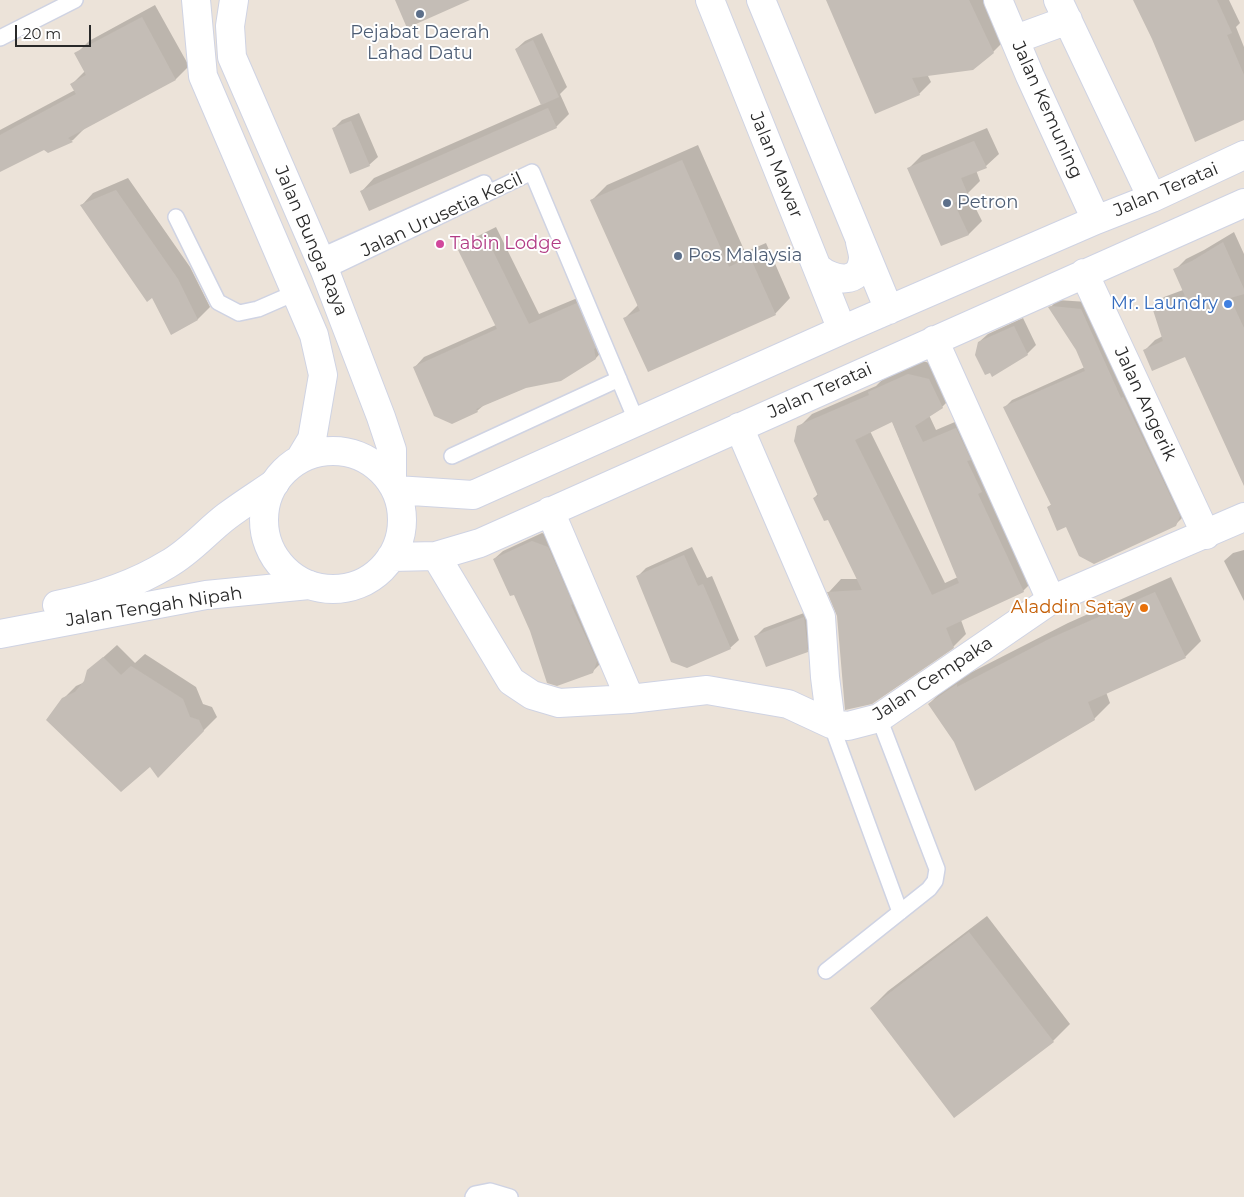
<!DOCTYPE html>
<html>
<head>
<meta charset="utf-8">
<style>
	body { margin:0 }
	#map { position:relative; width:1244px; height:1197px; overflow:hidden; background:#ece3d9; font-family:Montserrat,sans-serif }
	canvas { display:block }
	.scale { position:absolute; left:15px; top:25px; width:76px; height:22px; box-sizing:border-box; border:2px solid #292929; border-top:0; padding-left:6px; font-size:15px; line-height:18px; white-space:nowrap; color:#292929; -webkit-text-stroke:4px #fff; paint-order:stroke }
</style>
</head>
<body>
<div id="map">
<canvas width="1244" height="1197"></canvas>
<div class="scale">20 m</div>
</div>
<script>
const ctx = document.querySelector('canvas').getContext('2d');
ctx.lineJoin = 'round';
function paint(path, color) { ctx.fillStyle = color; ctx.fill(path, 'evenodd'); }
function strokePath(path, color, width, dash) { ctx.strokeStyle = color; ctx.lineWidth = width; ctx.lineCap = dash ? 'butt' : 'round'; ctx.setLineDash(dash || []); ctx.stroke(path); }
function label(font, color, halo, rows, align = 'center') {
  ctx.font = font + ' Montserrat,sans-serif'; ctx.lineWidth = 4; ctx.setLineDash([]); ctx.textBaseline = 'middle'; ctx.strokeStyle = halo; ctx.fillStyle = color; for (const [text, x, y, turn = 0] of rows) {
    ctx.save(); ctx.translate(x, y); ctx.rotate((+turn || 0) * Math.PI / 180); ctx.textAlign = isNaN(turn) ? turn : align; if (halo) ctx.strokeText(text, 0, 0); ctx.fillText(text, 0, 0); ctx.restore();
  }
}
const shadow = new Path2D(`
	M827,0H984L1004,41L993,52L927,74L931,82L919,94Z
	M1134,0H1229L1240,23L1236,27L1244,47V119L1153,39Z
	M155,5L189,66L176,79L85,128L73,140L48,152L44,149L0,169V130L75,90L72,84L85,71L76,54L89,41Z
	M542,33L567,87L560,94L569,114L556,127L362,191L374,178L542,104L516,49L525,41Z
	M359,113L378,157L369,165L333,129L342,120Z
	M987,128L999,154L986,166L976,170L980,181L968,193L982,221L969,234L942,245L909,168L922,155Z
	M698,145L745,252L766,243L790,298L775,314L625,318L638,305L592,200L607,185Z
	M128,178L190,267L210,307L198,319L171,333L153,297L82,205L93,193Z
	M496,227L539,314L587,294L606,347L596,358L484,405L477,411L414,368L424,357L496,325L460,250L470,240Z
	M1234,232L1244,254V475L1185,355L1144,351L1155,340L1163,336L1153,308L1164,297L1183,290L1175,270L1186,259L1204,250Z
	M1057,300L1088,302L1183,517L1175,525H1066L1048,507L1052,504L1005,407L1012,400L1085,367L1077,350L1050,308Z
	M1023,318L1036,345L1027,354L993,375L979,342L988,334Z
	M922,361L942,366L955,394L942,407L929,415L936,430L969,416L1036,578L1023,591L961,620L966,634L953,647L838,616L829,592L841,579H858L828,518L814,498L818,494L799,427L812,414L876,386L882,380ZM892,421L958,577L945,583L870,431Z
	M542,533L557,538L601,663L592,672L532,630L515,593L494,559L503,551Z
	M692,547L707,578L712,576L739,640L730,648L637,577L646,568Z
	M1244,550V601L1224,561L1233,553Z
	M1171,577L1201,641L1185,657L1106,692L1110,703L1094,719L955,741L929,704L945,688L972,669V672L1068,623Z
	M812,610L816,642L807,651L756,636L764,628Z
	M117,645L135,663L145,654L196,687L203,704L212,707L217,717L158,776L150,766L63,699L76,686L85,682L88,671Z
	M987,916L1070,1024L1053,1041L871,1008L888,991Z`);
const building = new Path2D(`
	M395,0H470L407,28Z
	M826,0H969L994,53L973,70L912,78L920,95L875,114Z
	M1133,0H1217L1232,33L1227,35L1244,75V120L1195,142L1152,39Z
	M142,17L176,80L68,138L73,142L48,153L44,150L0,172V135L76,94L70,84L86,75L74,53Z
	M533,40L559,97L541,105L515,49Z
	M548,108L557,128L369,211L360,191Z
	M351,121L370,166L350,174L332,128Z
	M974,141L987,168L961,178L968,195L954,203L969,235L941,246L907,168Z
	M682,160L729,267L750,257L776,315L648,372L623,318L640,311L590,200Z
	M116,190L178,279L198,320L171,335L152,298L147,302L80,205Z
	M486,237L529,324L577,303L596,348L594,349L596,359L561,381L526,388L476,409L478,412L452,424L434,416L413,367L497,329L458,250Z
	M1223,242L1244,289V294L1230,298L1244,328V486L1185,357L1152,371L1143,350L1163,341L1152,307L1185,296L1173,269L1192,261Z
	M1051,306L1081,309L1121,398L1123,397L1180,516L1176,526L1094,564L1079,556L1066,527L1057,531L1047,507L1051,505L1003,407L1085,371L1076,350L1048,307Z
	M1014,326L1028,355L992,377L990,373L985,375L975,355L978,342Z
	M908,374L929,379L943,408L915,426L923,442L956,428L971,460L967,461L982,492L978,494L1024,592L946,628L954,648L872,704L845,710L837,616L827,592L862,590L828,520L824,521L813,498L818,496L794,441L797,426L869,395L868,392ZM892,422L959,583L932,595L855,440Z
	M532,541L548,547L573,604L571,605L597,661L593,673L557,686L547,683L530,631L514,595L510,596L493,559Z
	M684,555L698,586L703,584L731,649L687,668L671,662L636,576Z
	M1155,592L1186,658L1088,702L1095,720L975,791L954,742L928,704L957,684V687L1051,638Z
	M804,617L808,652L766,667L754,636Z
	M103,657L121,675L131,666L183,699L190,717L199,720L204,731L158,778L150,767L121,792L46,720L62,698L75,692L84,681L87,670Z
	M969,932L1054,1042L954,1118L870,1008Z`);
const service = new Path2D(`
	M0,38L75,0
	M176,217L218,302L239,313L258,309L297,292
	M319,257L484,183
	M325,271L532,172L636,420
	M452,456L619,379
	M831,724L900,912
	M826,971L929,889L935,881L937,869L879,718
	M473,1197L475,1194L490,1191L510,1197`);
const minor = new Path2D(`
	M196,0L203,76L314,335L323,375L312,439L300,459
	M234,0L230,26L232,57L325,271L381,417L392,450V483
	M710,0L842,330
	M761,0L889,310
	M998,0L1030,76L1096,220
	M1058,0L1152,198
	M1016,39L1068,20
	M818,268C833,281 861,286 863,258C863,253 861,247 860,242
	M1084,273L1206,535
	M934,340L1051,600
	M739,427L821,617L825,677L831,724
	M264 520a69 69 0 1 1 138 0a69 69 0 1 1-138 0Z
	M396,490L473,495L842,330L1096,220L1152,198L1244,155
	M550,511L630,699
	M436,556L511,681L532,695L559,703L630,699L707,690L788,704L831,724L848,726L879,718L1051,600L1244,517
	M391,557L436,556L480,543L1244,203`);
const tertiary = new Path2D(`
	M57,605C97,597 134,585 168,564C191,551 207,531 227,516C243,504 259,494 275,483
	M0,634L206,595L309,585`);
const markers = [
	[420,14,5,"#5c6f8a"],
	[947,203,5,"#5c6f8a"],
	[440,244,5,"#d1479c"],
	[678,256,5,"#5c6f8a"],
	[1228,304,5,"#3f7fe0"],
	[1144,608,5,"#e8710a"]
];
const serviceNames = [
	["Pejabat Daerah",420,33,"center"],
	["Lahad Datu",420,54,"center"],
	["Petron",957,203],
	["Pos Malaysia",688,256]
];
const streetNames = [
	["Jalan Kemuning",1047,110,66],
	["Jalan Mawar",776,165,68],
	["Jalan Teratai",1166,190,-23],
	["Jalan Urusetia Kecil",442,215,-25],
	["Jalan Bunga Raya",311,241,67],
	["Jalan Teratai",820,391,-24],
	["Jalan Angerik",1145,404,65],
	["Jalan Tengah Nipah",154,607,-9],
	["Jalan Cempaka",933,679,-33]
];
const hotelNames = [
	["Tabin Lodge",450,244]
];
const shopNames = [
	["Mr. Laundry",1218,304]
];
const foodNames = [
	["Aladdin Satay",1134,608]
];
paint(shadow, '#0003');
paint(building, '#c4bdb6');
strokePath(service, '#cfd3e3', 18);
strokePath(minor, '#cfd3e3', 30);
strokePath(tertiary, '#cfd3e3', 30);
strokePath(service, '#fff', 15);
strokePath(minor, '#fff', 28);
strokePath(tertiary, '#fff', 28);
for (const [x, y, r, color] of markers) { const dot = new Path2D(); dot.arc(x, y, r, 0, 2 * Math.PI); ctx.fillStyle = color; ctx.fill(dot); strokePath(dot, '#fff', 2); }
label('18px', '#4e5e75', '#fff', serviceNames, 'left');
label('18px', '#292929', '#fff', streetNames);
label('18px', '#b23c85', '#fff', hotelNames, 'left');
label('18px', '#366cbe', '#fff', shopNames, 'right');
label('18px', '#c56008', '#fff', foodNames, 'right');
</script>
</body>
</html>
